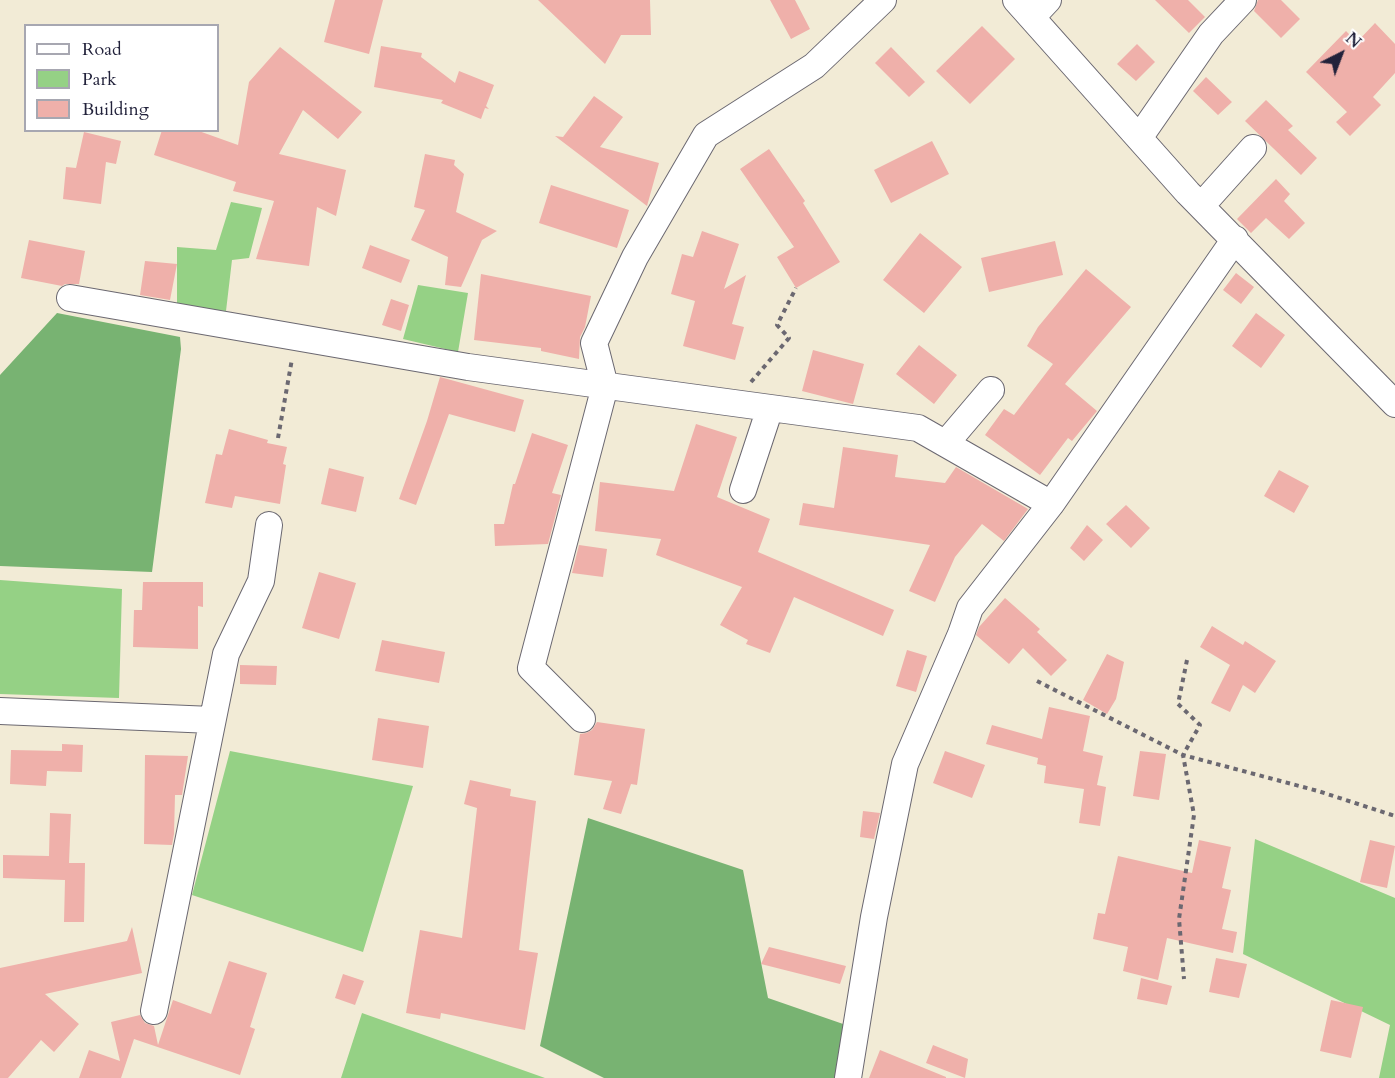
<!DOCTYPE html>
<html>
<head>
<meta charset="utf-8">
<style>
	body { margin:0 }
	#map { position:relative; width:1395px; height:1078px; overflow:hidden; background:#f2ebd6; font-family:Cardo,serif }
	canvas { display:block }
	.legend { position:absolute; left:24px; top:24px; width:195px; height:108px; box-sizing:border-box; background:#fff; border:2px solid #a7a7b1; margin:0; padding:8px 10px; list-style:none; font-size:18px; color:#22223b }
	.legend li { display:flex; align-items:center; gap:12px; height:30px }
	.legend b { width:30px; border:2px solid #a7a7b1 }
	.north { position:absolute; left:1311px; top:24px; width:60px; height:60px; -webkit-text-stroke:4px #fff; paint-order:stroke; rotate:42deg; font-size:16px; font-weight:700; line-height:24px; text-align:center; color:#22223b }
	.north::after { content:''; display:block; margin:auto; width:21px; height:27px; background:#22223b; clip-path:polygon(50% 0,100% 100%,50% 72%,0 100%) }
</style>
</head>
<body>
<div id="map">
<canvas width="1395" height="1078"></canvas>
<ul class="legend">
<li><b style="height:8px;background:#fff"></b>Road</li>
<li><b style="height:16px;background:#95d185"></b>Park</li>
<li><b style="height:16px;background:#efb0aa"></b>Building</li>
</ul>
<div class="north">N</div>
</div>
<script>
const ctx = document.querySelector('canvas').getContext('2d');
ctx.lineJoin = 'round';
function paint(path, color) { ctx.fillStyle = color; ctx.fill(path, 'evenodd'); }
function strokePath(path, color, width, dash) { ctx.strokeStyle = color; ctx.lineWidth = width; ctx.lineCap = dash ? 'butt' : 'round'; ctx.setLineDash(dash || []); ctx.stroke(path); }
const green = new Path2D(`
	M231,202L262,208L249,258L232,260L226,311L177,307V247L216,250Z
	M418,285L468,293L458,352L403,339Z
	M0,580L122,589L119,698L0,694Z
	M230,751L413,786L363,952L192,895Z
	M1255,839L1395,898V1078H1379L1390,1025L1243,954Z
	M362,1013L545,1078H341Z`);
const forest = new Path2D(`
	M57,313L180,337L181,349L152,572L0,566V375Z
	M588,818L743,870L768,998L846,1025L838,1078H604L540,1046Z`);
const building = new Path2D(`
	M335,0H383L369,54L324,42Z
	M538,0H650L651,35H621L605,64Z
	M770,0H795L810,29L791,39Z
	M1155,0H1188L1205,17L1189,33Z
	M1258,0H1281L1300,19L1281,38L1254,11Z
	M1375,23L1395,44V73L1373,97L1381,105L1350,136L1336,122L1347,112L1306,72L1346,31L1357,42Z
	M982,26L1015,59L970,104L936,71Z
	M1137,44L1155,62L1136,81L1117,64Z
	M381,46L422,53L421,57L455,83L459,71L494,85L486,106L489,109L485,108L481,119L441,103L443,100L374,87Z
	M280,47L362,112L338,139L303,110L279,154L346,170L336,216L317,207L309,266L256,259L274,201L233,191L236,182L154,155L162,130H196L238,145L249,82Z
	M891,47L925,82L909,97L875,63Z
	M1206,77L1232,102L1218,115L1193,91Z
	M594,96L623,117L600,147L659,163L647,206L555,136L563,137Z
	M1266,100L1293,126L1288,130L1317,158L1301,175L1245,121Z
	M84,132L121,141L116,164L106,162L101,204L63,199L66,167L76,168Z
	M932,141L949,174L891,203L874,170Z
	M769,149L805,201L803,203L840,262L796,288L777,257L794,247L740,169Z
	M425,154L455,160L454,165L464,174L456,212L497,231L482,240L461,287L445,285L448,257L411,240L425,210L414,207Z
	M1276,179L1290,194L1284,201L1305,223L1289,239L1266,218L1251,233L1237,219Z
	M551,185L629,210L617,248L539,223Z
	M702,231L739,244L724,289L746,275L732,324L744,327L735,360L683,346L695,301L671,294L682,254L693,257Z
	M920,233L962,267L924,313L883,280Z
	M29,240L85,251L79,284H65L62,286L21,278Z
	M1055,241L1063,275L989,292L981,258Z
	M370,245L410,260L401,283L362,268Z
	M145,261L177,264L170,300L140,295Z
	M1086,269L1131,307L1065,384L1097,411L1072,441L1068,438L1040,475L985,435L1004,409L1014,415L1053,364L1027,346L1038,327Z
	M1236,273L1254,287L1241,304L1223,290Z
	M481,274L591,296L585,327L580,337L579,359L541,351V348L474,340Z
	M391,299L409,305L401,331L382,325Z
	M1256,313L1285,335L1261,368L1232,346Z
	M919,345L957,375L934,404L896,374Z
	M813,350L864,364L853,404L802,391Z
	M440,377L524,400L515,432L449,414L416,505L399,499L427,421Z
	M696,424L737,437L717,497L770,519L758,552L894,610L883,636L794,597L770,653L746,644L748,640L720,625L742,587L656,555L661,539L595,531L600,482L674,491Z
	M229,429L268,440L267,443L287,447L283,464L286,465L280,504L235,496L232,508L205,503L216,454L222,455Z
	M532,433L568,445L552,493L561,495L548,544L495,546L494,524H504L513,484H515Z
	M843,447L898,455L895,477L945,483L956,467L1028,509L1004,541L982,524L955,557L935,602L909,591L930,545L799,525L803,503L834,508Z
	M329,468L364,477L356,512L321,504Z
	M1279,470L1309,486L1294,513L1264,496Z
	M1126,505L1150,528L1131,548L1106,524Z
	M1087,525L1103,540L1084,561L1070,548Z
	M579,545L607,549L603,577L572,573Z
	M319,572L356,583L339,639L302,628Z
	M143,582H203V607L198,606V649L133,647L134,610H142Z
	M1005,598L1040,629L1037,632L1067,660L1051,676L1023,648L1009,664L976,635L979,627Z
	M1212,626L1243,645L1245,641L1276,661L1255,693L1243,685L1230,712L1211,703L1230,665L1200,647Z
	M382,640L445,652L439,683L375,671Z
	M907,650L927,656L916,692L896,686Z
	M1107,654L1124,662L1116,699L1107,714L1083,700Z
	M240,665L277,666L276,685L240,684Z
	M1049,707L1090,716L1083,751L1103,756L1097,785L1106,787L1100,826L1079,823L1084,789L1044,783L1046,766L1037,764L1038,758L986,744L992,725L1042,739Z
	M378,718L429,726L423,768L372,760Z
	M597,722L645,729L637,785L631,784L621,814L603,809L612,781L574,775L580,734L586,733L592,730Z
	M62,744L83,745L82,772L47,771L46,786L10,784L11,750L62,751Z
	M945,751L985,765L972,798L933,783Z
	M1140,751L1166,754L1159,800L1133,796Z
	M145,755L188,756L182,795H175L174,834L172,845L144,844Z
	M470,780L511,789L510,796L536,801L519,950L538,953L525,1030L441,1013L440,1019L406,1013L420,930L462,938L477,808L464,804Z
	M863,811L880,813L874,839L860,837Z
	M50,813L71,814L69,863H85L84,922H64L65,880L3,878V855L49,856Z
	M1199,840L1231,847L1222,888L1231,890L1222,929L1237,932L1233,953L1167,938L1158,980L1123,971L1128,947L1093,939L1098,913L1105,914L1118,856L1192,873Z
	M1370,840L1395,846L1387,888L1360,882Z
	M132,927L142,973L45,994L79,1024L54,1052L41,1040L8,1078H0V968L127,941Z
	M769,947L846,966L840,984L761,964Z
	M1216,958L1247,964L1239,998L1209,992Z
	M229,961L267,973L250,1027L255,1029L240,1075L134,1039L121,1078H79L89,1050L120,1061L111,1022L140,1015L145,1023L154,1026L158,1045L173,1000L211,1014Z
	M343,974L364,981L355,1005L335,998Z
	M1141,978L1172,986L1167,1005L1137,999Z
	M1331,1000L1363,1007L1351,1058L1320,1051Z
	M933,1045L968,1059L965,1078L926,1063Z
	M880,1050L946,1077V1078H869Z`);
const path = new Path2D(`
	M751,382L789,338L777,325L796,288
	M278,438L292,359
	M1187,660L1178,704L1200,725L1183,755L1318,791L1395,816
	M1037,681L1183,755L1194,815L1179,919L1184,979`);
const minor = new Path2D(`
	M1016,0L1188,193L1395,404
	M1032,17L1048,0
	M1139,138L1211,34L1243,0
	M1201,206L1253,148
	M70,298L468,367L918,428L1051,504
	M946,443L991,390
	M743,490L770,408
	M0,711L212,720
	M582,719L531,668L605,386L594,343L635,257L706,135L814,66L883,0
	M154,1011L226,654L261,581L269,525
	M848,1078L874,917L905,764L961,634L970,608L1051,504L1235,239`);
paint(green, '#95d185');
paint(forest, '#78b372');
paint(building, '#efb0aa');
strokePath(minor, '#6b6871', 28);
strokePath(path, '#6b6871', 4, [4.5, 4.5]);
strokePath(minor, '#fff', 26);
</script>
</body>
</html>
